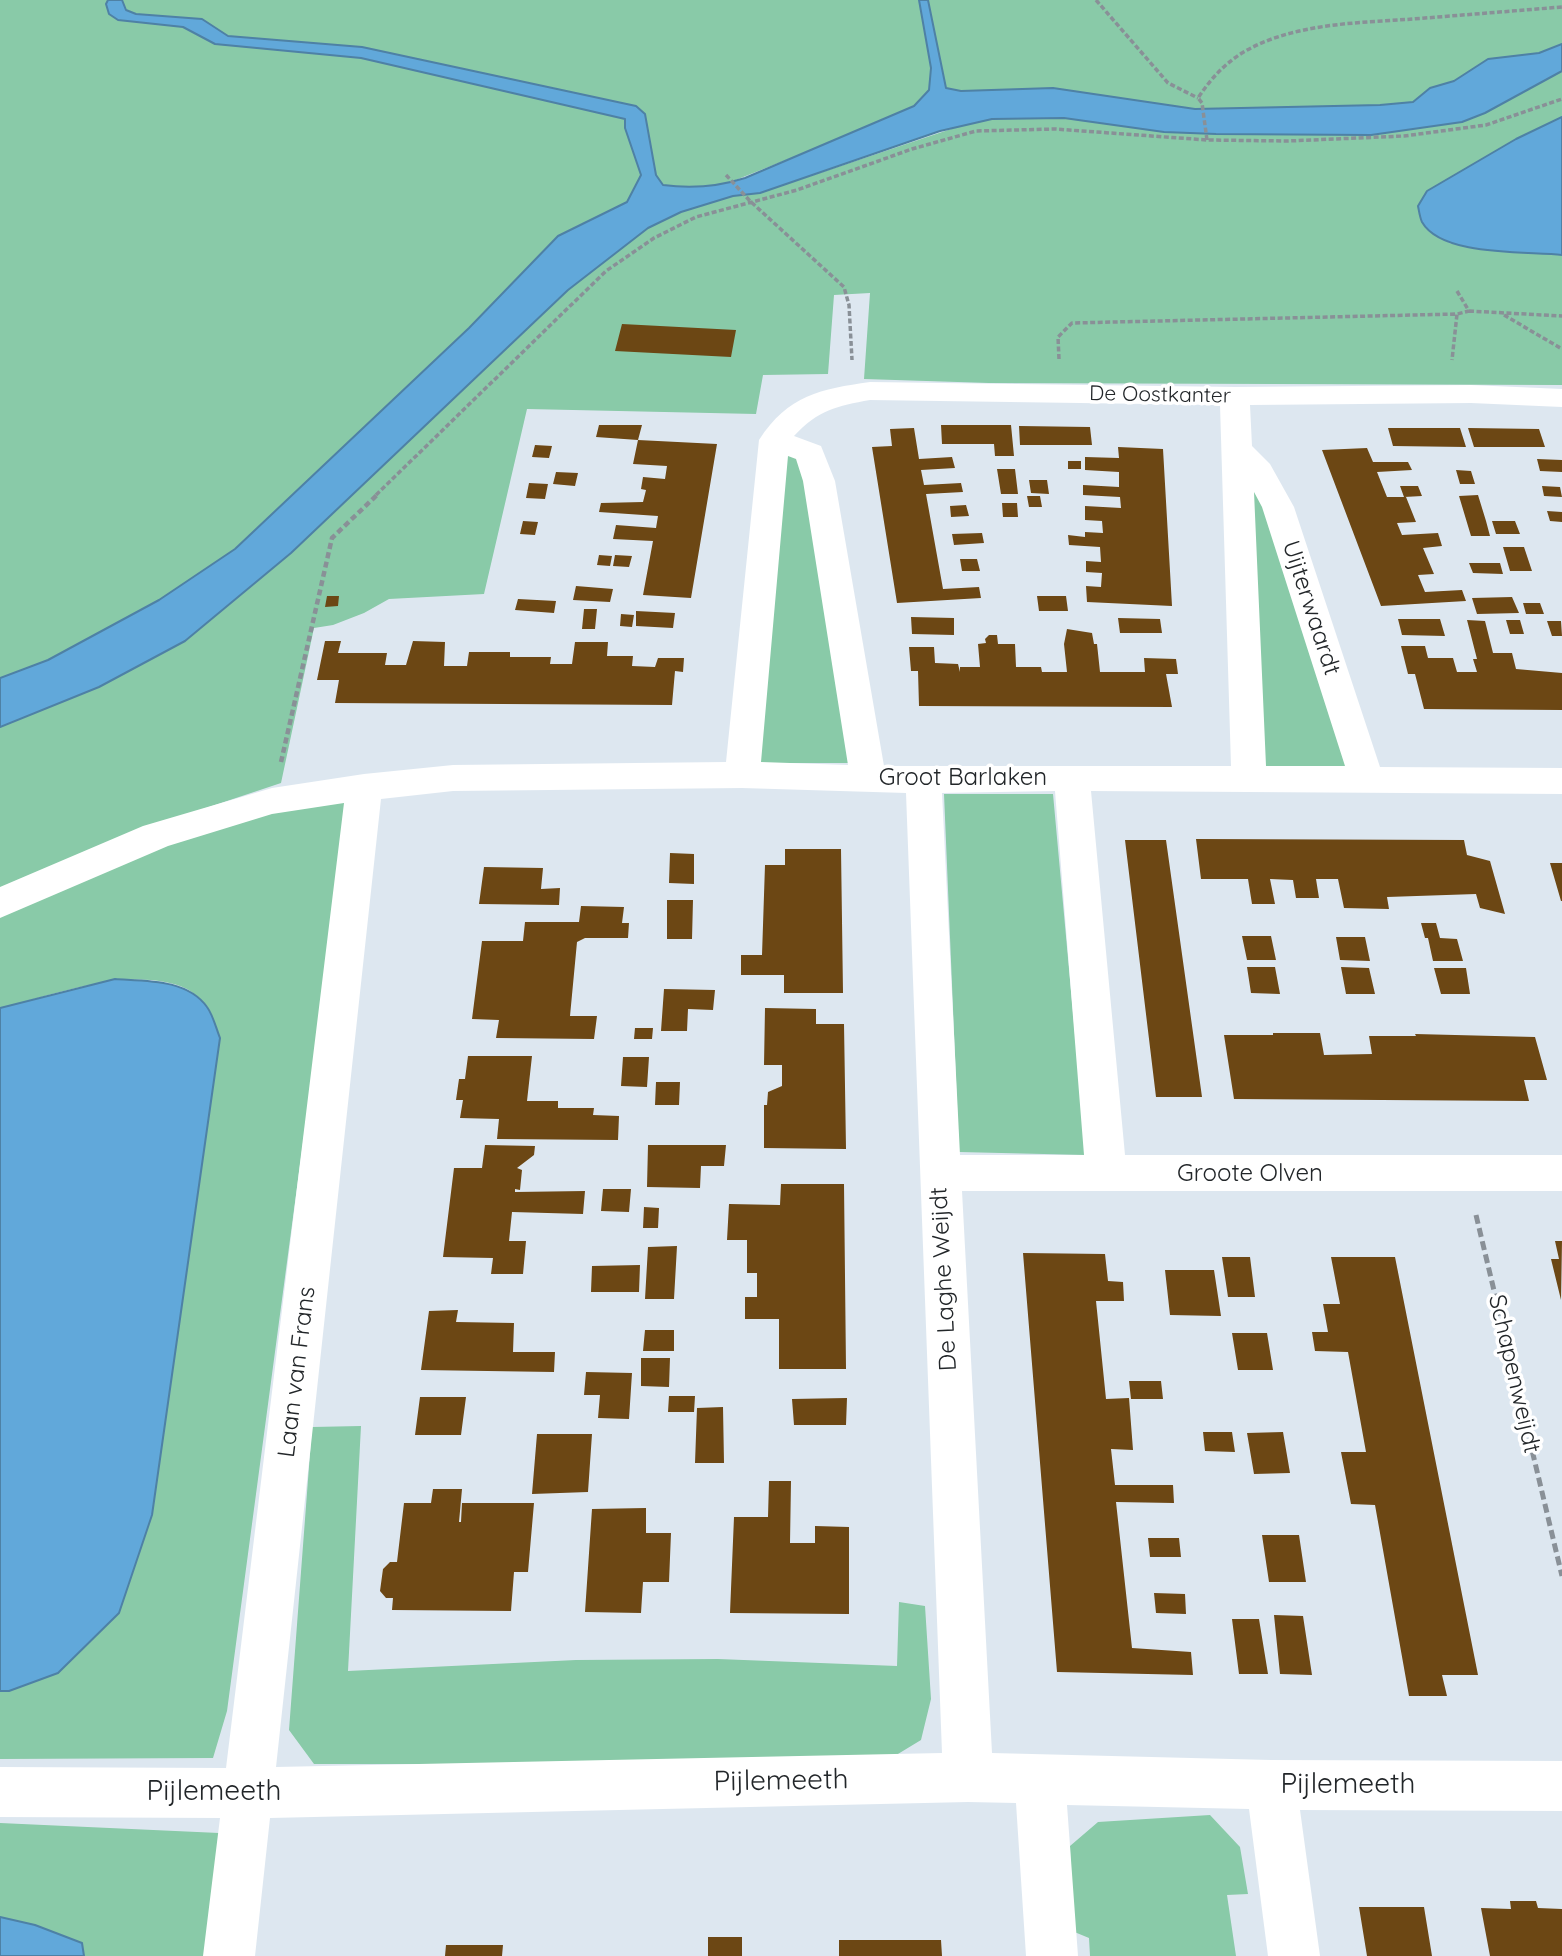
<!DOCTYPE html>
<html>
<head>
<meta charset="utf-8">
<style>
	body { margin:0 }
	canvas { display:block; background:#dde7f0 }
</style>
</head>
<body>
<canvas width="1562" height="1956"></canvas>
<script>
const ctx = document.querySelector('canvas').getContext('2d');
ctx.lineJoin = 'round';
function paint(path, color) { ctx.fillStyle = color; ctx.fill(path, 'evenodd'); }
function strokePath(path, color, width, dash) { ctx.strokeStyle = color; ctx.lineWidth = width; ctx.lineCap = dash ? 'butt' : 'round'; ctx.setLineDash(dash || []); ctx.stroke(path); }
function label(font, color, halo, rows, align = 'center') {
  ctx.font = font + ' Quicksand,sans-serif'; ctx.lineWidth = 7; ctx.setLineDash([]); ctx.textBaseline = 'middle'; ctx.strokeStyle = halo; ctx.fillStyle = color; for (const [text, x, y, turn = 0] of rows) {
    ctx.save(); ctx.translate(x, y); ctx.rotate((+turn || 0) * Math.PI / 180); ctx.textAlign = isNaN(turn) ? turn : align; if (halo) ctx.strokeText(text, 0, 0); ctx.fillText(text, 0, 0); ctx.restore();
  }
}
const green = new Path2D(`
	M0,0H108L106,4L118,20L183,27L215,44L361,58L626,119L625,128L641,175L627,202L558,236L469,328L235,549L159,600L48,660L0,678Z
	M122,0H919L931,68L929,90L914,106L849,135L723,185L692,189L663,185L656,175L645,114L636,106L362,47L228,36L202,19L136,14L126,10Z
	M928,0H1562V44L1539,53L1488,59L1454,81L1430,88L1413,102L1380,105L1195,109L1053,88L961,91L946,88Z
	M1562,71V117L1516,139L1427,191L1449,243L1475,248L1562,255V385L989,383L864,379L870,293L834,295L828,374L763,375L756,414L527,409L484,594L389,599L364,613L333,625L314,628L281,783L155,825L0,889V727L99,687L185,641L291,553L568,290L648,228L681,212L733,196L760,193L969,123L992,119L1064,118L1164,132L1216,134L1371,135L1462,122L1485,113Z
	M782,454L800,457L853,763H758Z
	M1245,472L1260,478L1371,768L1255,767Z
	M944,794H1053L1086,1155L959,1152Z
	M349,798L227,1711L213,1758L0,1759V1691H9L207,1007C201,1002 194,992 187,989C133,964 55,995 0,1008V913L164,845L272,811Z
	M361,1426L348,1671L576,1660L718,1659L897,1666L899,1602L925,1606L931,1699L921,1740L893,1757L564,1764H314L289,1730L312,1427Z
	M1210,1815L1240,1847L1248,1894L1227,1895L1236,1956H1090L1089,1938L1072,1931L1070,1846L1098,1822Z
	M0,1823L219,1833L208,1956H84L82,1943L35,1925L0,1917Z`);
const water = new Path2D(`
	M108,0H122L126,10L136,14L202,19L228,36L362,47L636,106L645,114L656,175L663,185C692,189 717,187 745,178L914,106L929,90L931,68L919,0H928L946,88L961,91L1053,88L1195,109L1380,105L1413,102L1430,88L1454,81L1488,59L1539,53L1562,44V71L1485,113L1462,122L1371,135L1216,134L1164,132L1064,118L992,119L940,131L760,193L733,196L681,212L648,228L568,290L291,553L185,641L99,687L0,727V678L48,660L159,600L235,549L469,328L558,236L627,202L641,175L625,128V119L361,58L215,44L183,27L118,20L109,14L106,4Z
	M1562,117V255C1527,251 1442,257 1422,222C1420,218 1419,211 1418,206L1427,191L1516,139Z
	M115,979C146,981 187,979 207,1007C213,1015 216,1028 220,1038L152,1515L119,1613L58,1673L9,1691H0V1008Z
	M0,1917L35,1925L82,1943L84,1956H0Z`);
const building = new Path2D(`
	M622,324L736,330L731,357L615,351Z
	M599,425H642L638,440L596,437Z
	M941,425H1011L1014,456H995L994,444H942Z
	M1019,426L1090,427L1092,445H1020Z
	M914,428L919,459L952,457L955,468L921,470L924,485L961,483L963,492L926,494L943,589L979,587L981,598L897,603L872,447L892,446L890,429Z
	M1388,428H1460L1466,447L1393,446Z
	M1468,428L1539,429L1545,447H1474Z
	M638,440L717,444L691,598L643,595L653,541L613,539L616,525L656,528L658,516L599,512L601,503L643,502L646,490L641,489L643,477L665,479L667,466L633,464Z
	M535,445L552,446L549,458L532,457Z
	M1118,447L1163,449L1172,606L1087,602L1086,586L1101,587L1102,573L1086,572V561L1101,562L1100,547L1069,545L1068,535L1085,537V532L1103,533L1102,521L1085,520V506L1121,508L1120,497L1083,495V485L1119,487V472L1085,470V457L1119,458Z
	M1367,448L1373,462H1408L1412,470L1377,472L1387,497H1406L1416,522L1397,523L1402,535L1438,533L1442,546L1423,548L1434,574L1418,575L1425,592L1462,590L1466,601L1381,606L1322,450Z
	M1537,459L1562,460V472L1540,471Z
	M1068,461H1081V469H1068Z
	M997,469H1015L1018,494H1001Z
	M1456,470L1471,471L1475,484H1460Z
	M556,472L578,473L575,486L553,484Z
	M1029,480H1047L1049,494L1031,493Z
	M529,483L548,484L545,499L526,498Z
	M1400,486H1418L1422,496L1404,497Z
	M1542,486L1560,487L1562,497L1544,496Z
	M1478,495L1486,521L1490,536H1471L1459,496Z
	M1027,496H1040L1042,507H1029Z
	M1002,503H1017L1018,517H1003Z
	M966,505L969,516L951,517L950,506Z
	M1547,511L1562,512V522L1550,521Z
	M523,521L538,522L535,535L520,534Z
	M1492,521H1515L1520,534H1496Z
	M982,533L984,543L954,545L952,534Z
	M1503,547H1524L1532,571H1510Z
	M599,555L612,556L610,566L597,565Z
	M615,555L632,556L629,567L613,566Z
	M960,559H977L980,571H962Z
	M1469,563H1500L1503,574L1473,573Z
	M576,586L613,589L610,602L573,600Z
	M327,596H339L338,606L325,607Z
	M1037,596H1066L1068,611H1039Z
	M1512,597L1519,613L1477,614L1472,598Z
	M518,599L556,601L554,613L515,610Z
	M1523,603H1540L1544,614H1526Z
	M584,609H597L595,629H582Z
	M636,611L675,613L673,628L636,626Z
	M621,614L634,615L632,627L620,626Z
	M911,617L954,618V635L912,634Z
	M1118,618L1160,619L1162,633H1120Z
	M1398,619H1440L1445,636L1402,635Z
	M1467,620L1485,621L1493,653H1512L1516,669L1562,673V710L1424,709L1415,674H1408L1401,646H1425L1428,658H1453L1457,672H1477L1473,659H1477Z
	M1506,620H1520L1524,634H1510Z
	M1547,621H1561L1562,636H1552Z
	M1067,629L1092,633L1094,644H1097L1100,672H1145L1144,658L1176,659L1178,674H1166L1172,707L919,706L918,671H911L909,647H934L935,663L958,664L960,672V667H980L978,644L986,643L985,639L989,635H997L998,644H1015L1016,667H1041L1042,672H1067L1064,644Z
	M325,641H341L338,653H387L385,665H406L413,641L445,642L444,666H467L469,652H510V657H551L550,664H572L575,642H608L607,656H633L632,666L655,667L658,658H684L683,672L675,671L672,705L335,703L339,680H317Z
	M1196,839L1464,840L1467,855L1490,861L1505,914L1480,908L1476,894L1387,897L1389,909L1344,908L1338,879H1316L1319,898H1296L1293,880L1270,879L1275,904H1252L1248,879H1201Z
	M1125,840H1166L1202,1097H1156Z
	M785,849H841L843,993H784V975H741V955H762L765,865H785Z
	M670,853L694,854V884L669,883Z
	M1550,863H1562V901H1561Z
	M484,867L543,868L541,889L560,888L559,905L479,904Z
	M667,900H693L692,939H667Z
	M581,906L624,907L622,923H629L628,938H585L577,942L570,1016H597L594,1039L496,1038L499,1020L472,1019L482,941H523L525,922H579Z
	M1421,923H1436L1440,938L1457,939L1463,961H1433L1428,938H1425Z
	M1242,936H1271L1276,960H1247Z
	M1336,937H1365L1370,961L1340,960Z
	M1247,967H1275L1280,994L1251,993Z
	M1341,967L1369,968L1375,994H1346Z
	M1434,968H1466L1470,994H1441Z
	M664,989L715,990L713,1010L688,1009L687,1031H661Z
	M765,1008L816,1009V1024H844L846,1149L764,1148V1105H767L768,1092L782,1086V1065H764Z
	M635,1028H653L652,1039H634Z
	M1273,1033H1320L1324,1055L1372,1054L1369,1036H1416L1415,1034L1535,1037L1547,1080H1524L1529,1101L1234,1099L1224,1035H1273Z
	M468,1056H532L527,1101H558V1108H594L593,1115L619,1116L618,1140L497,1139L499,1119L460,1118L463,1100H456L459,1079H465Z
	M623,1057H649L647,1087L621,1086Z
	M656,1082H680L679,1105H655Z
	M485,1145L535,1146L534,1155L517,1168L522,1170L520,1190L515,1189V1192L585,1191L583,1214L512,1212L509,1241H526L523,1274H491L493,1258L443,1257L454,1168H482Z
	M648,1145H726L724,1166H701L700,1188L647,1187Z
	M781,1184H844L846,1369H779V1319H745V1297H757V1273H747V1240H727L729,1204L780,1205Z
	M603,1189H631L629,1212L601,1211Z
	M644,1207L659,1208L658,1228H643Z
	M1555,1241H1562L1561,1300L1551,1259H1559Z
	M677,1246L674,1299H645L648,1247Z
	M1023,1253L1105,1254L1108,1281L1123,1282L1124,1301H1096L1106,1399L1129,1398L1133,1450L1111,1449L1115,1485H1173L1174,1503L1116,1502L1132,1648L1191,1652L1193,1675L1057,1672Z
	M1222,1257H1250L1255,1297H1228Z
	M1331,1257H1395L1478,1675H1442L1447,1696H1409L1375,1505L1351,1504L1341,1452H1366L1348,1352L1315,1351L1312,1332H1328L1323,1304H1340Z
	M640,1265L639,1292H591L592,1266Z
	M1165,1270H1214L1221,1316L1170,1315Z
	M458,1310L456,1322L514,1323L513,1352H555L554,1372L421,1370L429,1311Z
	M645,1330H674V1351H643Z
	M1232,1333H1267L1273,1370H1238Z
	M641,1358H670L669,1387L641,1386Z
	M586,1372L632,1373L629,1419L598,1418L600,1395H584Z
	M1129,1381H1161L1163,1399H1131Z
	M669,1396H695L694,1412H668Z
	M420,1397H466L461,1435H415Z
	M847,1398L846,1425H794L792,1399Z
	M723,1407L724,1463H695L697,1408Z
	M1203,1432H1232L1235,1452L1205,1451Z
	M1283,1432L1290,1473L1254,1474L1247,1433Z
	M537,1434H592L588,1492L532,1494Z
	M769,1481H791L790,1543H815V1526L849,1527V1614L730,1613L734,1517H768Z
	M433,1489H462L459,1522H461L462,1503H534L528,1572H514L511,1611L392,1610L393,1598H386L380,1591L383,1569L390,1562H397L404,1503H431Z
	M646,1508V1533H671L669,1582H643L641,1613L585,1612L592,1509Z
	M1262,1535H1299L1306,1582H1269Z
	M1148,1538H1179L1181,1557H1150Z
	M1154,1593L1185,1594L1186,1614L1156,1613Z
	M1274,1615L1303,1616L1312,1675L1280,1674Z
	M1232,1619H1259L1268,1674H1239Z
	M1510,1901H1536L1538,1908L1562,1909V1956H1490L1481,1908L1511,1909Z
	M1359,1907H1424L1432,1956H1367Z
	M708,1937H742V1956H708Z
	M839,1940H941L942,1956H839Z
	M446,1945H503L502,1956H445Z`);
const pathFar2 = new Path2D(`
	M1096,0L1168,83L1198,98
	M1207,140L1202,103L1198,98C1210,80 1223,65 1242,53C1292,23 1357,23 1413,19C1463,15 1512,11 1562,7
	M726,175L750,201L844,287L849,305L852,360
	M1457,291L1469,311L1457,314
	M1469,311L1562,316
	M1504,315L1562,349
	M1059,359L1058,337L1072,323L1457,314L1452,360
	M376,495L606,271L654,238L696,217L797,190L912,149L976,131L1055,129L1207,140L1288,141L1404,136L1486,125L1562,99`);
const pathFar1 = new Path2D(`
	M281,762L332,538L378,494`);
const path = new Path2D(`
	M1476,1215L1562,1576`);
const minor = new Path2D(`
	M870,382L1235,387L1471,385L1562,389V407L1471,403L1250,405L1252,446L1270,464L1294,507L1380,767L1562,768V794L1091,791L1125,1155H1562V1191H962L992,1753L1271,1760L1562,1761V1811L1300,1810L1320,1956H1268L1249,1809L1067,1805L1078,1956H1026L1016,1803L968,1802L270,1818L255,1956H203L220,1818L0,1817V1767L226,1768L344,803L272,814L168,846L0,918V887L143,826L272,788L364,774L453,765L726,762L759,440C788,395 821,389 870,382ZM870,400L1220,405L1231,766H884L835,481L821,446L794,436C818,410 837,406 870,400ZM788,456L796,459L803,481L848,765L761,762ZM1254,492L1262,507L1345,766H1266ZM742,788L906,793L942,1753L276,1767L381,799L453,791ZM1055,791L1084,1155H960L942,793Z`);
const farStreetnames = [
	["De Oostkanter",1160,395,1]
];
const streetNames = [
	["Uijterwaardt",1311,608,72],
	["Groot Barlaken",963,778],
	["Groote Olven",1250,1174],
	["De Laghe Weijdt",944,1279,-93],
	["Laan van Frans",297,1372,-83],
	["Schapenweijdt",1514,1374,77]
];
const nearStreetnames = [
	["Pijlemeeth",781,1781,-1],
	["Pijlemeeth",1348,1785],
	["Pijlemeeth",214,1792]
];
paint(green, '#89caa8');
paint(water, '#61a8da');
strokePath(water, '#4e81a5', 2);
paint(building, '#6c4714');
strokePath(pathFar2, '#899097', 3.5, [5, 2.5]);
strokePath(pathFar1, '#899097', 4.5, [6, 3.5]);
strokePath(path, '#899097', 5, [9, 4.5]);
paint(minor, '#fff');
label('21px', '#222629', '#fff', farStreetnames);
label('24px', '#222629', '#fff', streetNames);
label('28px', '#222629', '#fff', nearStreetnames);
</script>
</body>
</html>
